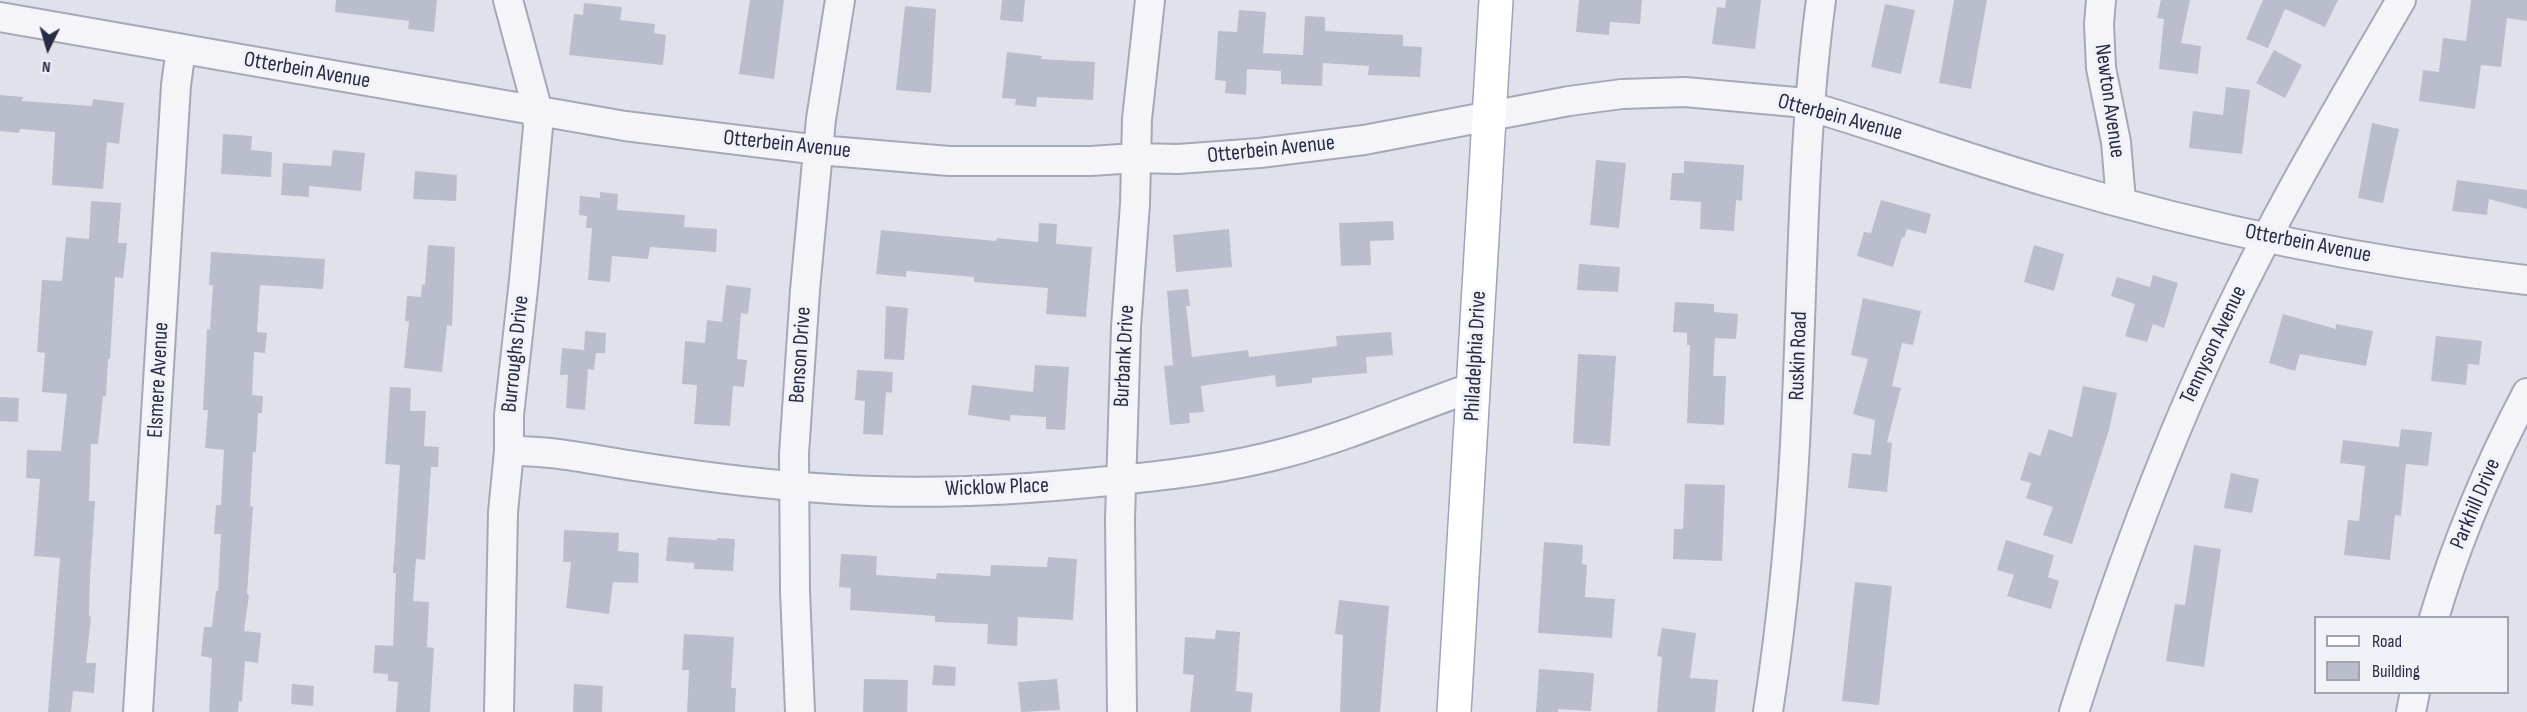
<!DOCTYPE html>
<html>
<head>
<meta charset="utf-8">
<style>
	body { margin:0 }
	#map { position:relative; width:2527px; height:712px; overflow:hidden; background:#e0e2eb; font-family:"Sofia Sans Condensed",sans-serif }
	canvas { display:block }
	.legend { position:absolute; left:2314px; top:616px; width:195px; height:78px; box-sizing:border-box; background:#f0f2f8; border:2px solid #a0a3b0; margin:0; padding:8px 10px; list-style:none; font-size:18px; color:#272c44 }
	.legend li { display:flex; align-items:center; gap:12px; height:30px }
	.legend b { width:30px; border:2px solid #a0a3b0 }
	.north { position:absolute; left:18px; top:18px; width:60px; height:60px; -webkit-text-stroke:4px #f0f2f8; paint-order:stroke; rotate:185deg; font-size:16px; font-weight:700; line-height:24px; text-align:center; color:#272c44 }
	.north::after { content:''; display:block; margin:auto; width:21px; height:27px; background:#272c44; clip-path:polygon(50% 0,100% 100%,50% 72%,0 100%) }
</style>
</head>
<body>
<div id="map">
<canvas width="2527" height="712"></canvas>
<ul class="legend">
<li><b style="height:8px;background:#fff"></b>Road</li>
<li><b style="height:16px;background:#babdcb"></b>Building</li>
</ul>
<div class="north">N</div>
</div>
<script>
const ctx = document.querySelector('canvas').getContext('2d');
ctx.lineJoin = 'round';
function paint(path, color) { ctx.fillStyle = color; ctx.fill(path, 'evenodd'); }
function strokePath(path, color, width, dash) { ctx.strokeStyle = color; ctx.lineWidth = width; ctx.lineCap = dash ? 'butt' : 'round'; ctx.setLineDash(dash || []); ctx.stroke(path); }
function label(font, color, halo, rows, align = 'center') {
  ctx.font = font + ' "Sofia Sans Condensed",sans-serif'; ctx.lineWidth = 6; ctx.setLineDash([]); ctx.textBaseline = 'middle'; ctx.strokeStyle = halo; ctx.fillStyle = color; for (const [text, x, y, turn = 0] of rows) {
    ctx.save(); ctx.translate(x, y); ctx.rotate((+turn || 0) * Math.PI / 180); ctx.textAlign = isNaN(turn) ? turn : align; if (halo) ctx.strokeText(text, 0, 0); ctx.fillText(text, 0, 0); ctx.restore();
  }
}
const building = new Path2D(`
	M336,0H437L434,32L408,29L409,21L335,12Z
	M750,0H784L774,79L739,74Z
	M1002,0H1025L1023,22L1000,20Z
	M1579,0H1642L1640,24L1610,22L1609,35L1576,32Z
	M1726,0H1761L1755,49L1712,44L1717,7L1725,8Z
	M1954,0H1987L1971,89L1939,83Z
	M2161,0H2190L2181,43L2201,46L2198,74L2159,69L2164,19L2157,18Z
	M2263,0H2338L2325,27L2285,9L2268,48L2246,39Z
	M2471,0H2527V21L2507,18L2501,67L2481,65L2475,109L2419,101L2423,70L2439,72L2443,38L2466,41Z
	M584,3L622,7L620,20L655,24L654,33L666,35L663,65L569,55L574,14L583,15Z
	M1885,4L1915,10L1901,74L1871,67Z
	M905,6L936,9L931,93L896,90Z
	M1239,10L1266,12L1263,53L1303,55L1305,16L1325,17V31L1403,35V46L1422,47L1420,77L1368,75L1369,66L1323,63L1322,86L1281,84V71L1247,69L1246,95L1225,93L1226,81L1215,80L1218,31L1237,32Z
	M2274,50L2302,65L2285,98L2256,83Z
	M1007,52L1042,56L1041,59L1095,62L1093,100L1037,97L1036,107L1015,105L1016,99L1002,98Z
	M2226,87L2250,90L2242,154L2189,148L2193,111L2223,115Z
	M0,95L23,97L22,101L92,106L93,99L124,103L119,144L107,142L103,189L52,185L55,132L20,129L19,133L0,131Z
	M2372,123L2399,129L2383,203L2358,198Z
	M223,134L252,136L251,150L272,152L271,177L221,174Z
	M333,150L365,153L361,191L309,186V197L281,195L283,163L331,166Z
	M1596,160L1626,163L1619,228L1590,225Z
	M1684,161L1744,165L1742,201L1736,200L1734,231L1700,229L1701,202L1670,200L1672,173H1684Z
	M415,171L457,175L456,201L413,199Z
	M2457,180L2527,190V209L2489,199L2487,215L2452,211Z
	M600,192L618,194L617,210L685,215L684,227L717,229L716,252L650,247L648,259L612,256L610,282L588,280L592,228H586L587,216L579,215L580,196L600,198Z
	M1881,200L1931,214L1926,234L1907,229L1904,238L1902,237L1893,267L1857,256L1864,232L1871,233Z
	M91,201L121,203L118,243H127L123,278L115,277L110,359H108L106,396H103L98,444H91L89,501H95L90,578L89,616L91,617L86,663H96L94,693L73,691L71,712H48L60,558L34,556L40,479L26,478L27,450L61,451L67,394L42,392L45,353L37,352L42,280L62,281L66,237L89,239Z
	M1393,221L1394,240L1370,241L1371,265L1341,266L1339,223Z
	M1039,223L1057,224L1056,244L1092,247L1086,317L1046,314L1048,288L974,282V277L906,271V277L876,274L881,230L996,241L997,238L1038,242Z
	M1229,229L1232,267L1176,272L1173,235Z
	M428,245L455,247L452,326L447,325L442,372L404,368L409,321H405L407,296L421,297L422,284L425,285Z
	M2034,245L2064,254L2054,291L2024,282Z
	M211,252L325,259L323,289L260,285L257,332L267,333L265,353L254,352L252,395L263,396L262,413H258L256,452H253L250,506L253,507L247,594L249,595L244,631L261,633L258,663L245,661L242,702L239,701L238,712H209L212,658L201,656L204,627H212L216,591H218L221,534H214L216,505H221L224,450L205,448L208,410H203L207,329L210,330L213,285H209Z
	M1579,264L1620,267L1618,292L1577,290Z
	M2153,275L2178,283L2164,328L2153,324L2147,342L2125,336L2135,304L2111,296L2117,277L2150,287Z
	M726,285L751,288L748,314L741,313L737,359L747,360L744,387L733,386L730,426L694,424L697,385L682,384L685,341L705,343L707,320L722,322Z
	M1188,289L1190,306H1186L1192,357L1248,350L1249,357L1337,346L1336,336L1391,332L1393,355L1366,357L1367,373L1312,378V383L1276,387L1275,375L1201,386L1204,412L1189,413L1190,423L1170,425L1164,366L1173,365L1167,291Z
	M1863,298L1921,311L1913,345L1902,343L1892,386L1901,388L1887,442L1892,443L1887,492L1848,488L1852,453L1871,455L1875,420L1853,414L1868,359L1851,355Z
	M1675,302L1714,304V312L1738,314L1736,339L1715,338L1713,376H1726L1724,425L1687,423L1690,345H1687V333L1673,332Z
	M886,306L908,308L904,360L884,359Z
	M2283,314L2336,329V324L2373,331L2366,366L2300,354L2295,371L2269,363Z
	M585,331L606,333L605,353H596L594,370L588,369L585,410L566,408L568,375H560L562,348L584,350Z
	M2436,336L2482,341L2479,365L2468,364L2466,385L2431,381Z
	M1578,354L1616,356L1610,446L1573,443Z
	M1035,365L1069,367L1065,430L1046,429V417L1010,415V421L968,415L972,385L1033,392Z
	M857,370L893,372L892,393L886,392L883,435L863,434L865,401L855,400Z
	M2083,386L2117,393L2109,430L2072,544L2043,535L2053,507L2026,498L2031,483L2020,480L2029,452L2040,456L2049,429L2072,437Z
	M390,387L411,388L410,411H426L424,446L439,447L438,467H431L425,560L416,559L413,601L429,602L427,647L434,648L430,712H396L398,682L388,681V674L373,673L375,645L393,646L396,573H393L400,465L385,464Z
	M0,397L19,398L18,422L0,421Z
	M2401,429L2432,432L2428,466L2406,464L2401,516L2395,515L2390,560L2344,555L2348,520L2359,521L2365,466L2340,463L2343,440L2399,447Z
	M2231,473L2259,479L2252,513L2224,508Z
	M1685,484L1725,485L1722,561L1673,559L1674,529H1683Z
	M564,530L619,533L618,551L639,553L638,583L613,582L609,614L566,608L571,562H563Z
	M668,537L717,540V538L735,539L733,571L694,569V563L666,561Z
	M2006,540L2054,555L2048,577L2059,581L2051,609L2007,596L2014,575L1997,570Z
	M1544,542L1583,545L1582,564L1587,565L1585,597L1615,599L1612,638L1538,633Z
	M2194,545L2221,549L2204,667L2166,661L2175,604L2185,605Z
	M841,554L877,556L876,575L936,579L937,573L990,576L991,565L1047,567L1048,557L1077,559L1073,620L1018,617L1017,646L987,644L988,624L935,622V616L850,610L851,588L839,587Z
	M1855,582L1892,586L1879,705L1842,701Z
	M1339,600L1389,606L1380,712H1340L1343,635L1335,634Z
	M1662,628L1696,633L1690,678L1718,680L1715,712H1657L1662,657L1657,656Z
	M1216,630L1240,632L1236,691L1253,693L1251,712H1190L1194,675L1183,674L1185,637L1215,639Z
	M684,634L734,637L731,688H736L735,712H687L689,670H682Z
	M934,665L956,667L955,686L932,685Z
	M1539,669L1594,673L1591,711L1558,709V712H1536Z
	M864,679L908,680L907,712H863Z
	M1057,679L1060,710L1021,712L1018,682Z
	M292,684L314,686L313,706L291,704Z
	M574,684L603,686L602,712H573Z`);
const minor = new Path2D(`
	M2101,0L2099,24L2101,68L2116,142L2121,201
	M0,17L625,126L819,150L949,161H1091L1135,158L1178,159L1260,153L1364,140L1569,101L1622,94L1685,92L1795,102C1881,127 1965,158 2051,183C2206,229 2367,262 2527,280
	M509,451C554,450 597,461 641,467C704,477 768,485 832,489C920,495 1010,491 1098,482C1163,476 1226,469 1288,452C1352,435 1412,408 1474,387
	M2434,618C2457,540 2489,465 2527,393
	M138,712L176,85L181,49
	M499,712L503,512L509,451V415L524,280L538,127L536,104L508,0
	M800,712L795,591L794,454L805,290L821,119L840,0
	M1122,712L1120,519L1126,327L1135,204L1137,119L1150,0
	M1768,712C1784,609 1793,504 1797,400C1803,266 1803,132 1821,0
	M2074,712C2119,570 2170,431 2236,298C2286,196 2344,98 2401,0
	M2411,712L2415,692`);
const major = new Path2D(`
	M1454,712L1496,0`);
const streetNames = [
	["Otterbein Avenue",307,71,10],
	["Newton Avenue",2109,101,82],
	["Otterbein Avenue",1840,118,15],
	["Otterbein Avenue",787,145,6],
	["Otterbein Avenue",1271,150,-6],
	["Otterbein Avenue",2308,244,11],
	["Tennyson Avenue",2214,345,-65],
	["Burroughs Drive",516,354,-84],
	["Benson Drive",801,355,-86],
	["Burbank Drive",1125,356,-87],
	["Philadelphia Drive",1476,356,-87],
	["Ruskin Road",1799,356,-88],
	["Elsmere Avenue",159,380,-87],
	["Wicklow Place",997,488,-2],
	["Parkhill Drive",2476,504,-67]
];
paint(building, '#babdcb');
strokePath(minor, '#a5a8b6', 32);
strokePath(major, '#9ea3b8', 36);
strokePath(minor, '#f4f4f9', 28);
strokePath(major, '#fff', 33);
label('22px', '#272c44', '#f0f2f8', streetNames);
</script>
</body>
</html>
